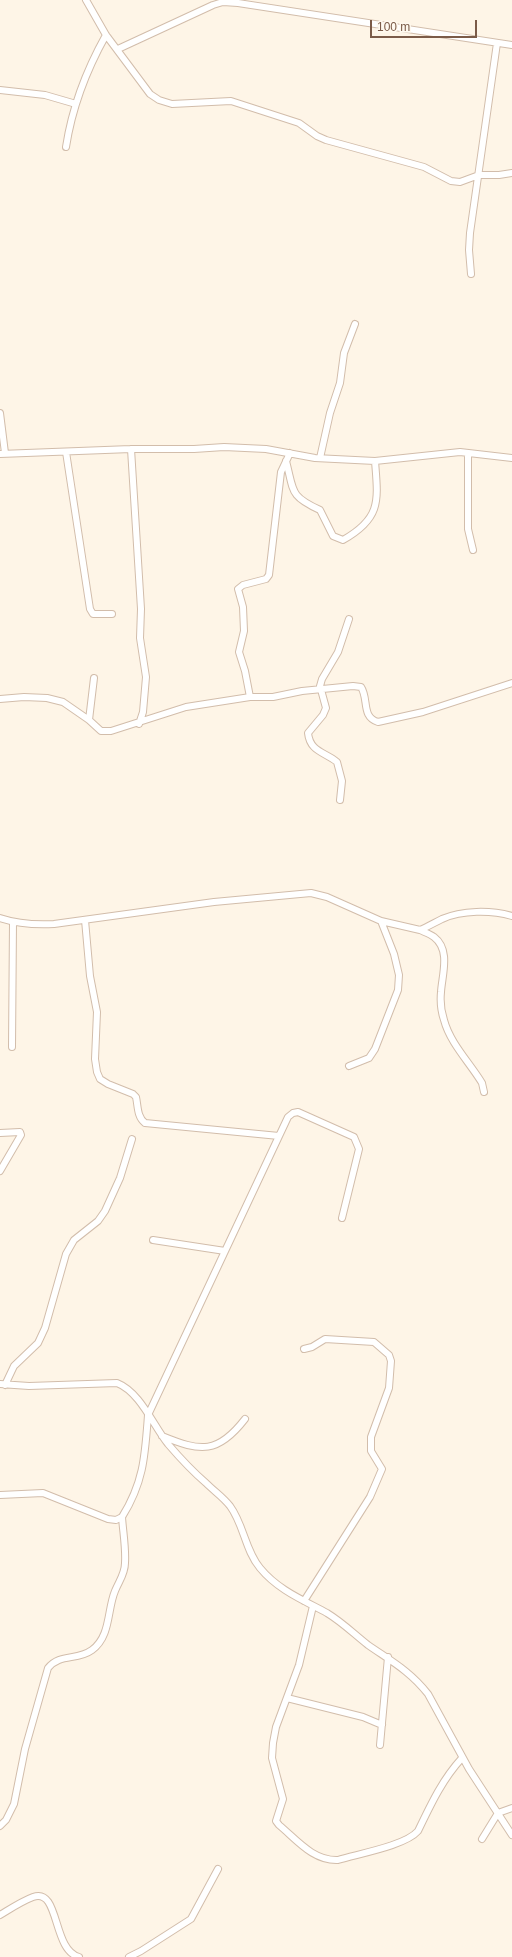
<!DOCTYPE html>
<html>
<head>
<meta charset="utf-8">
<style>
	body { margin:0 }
	#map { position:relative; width:512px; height:1957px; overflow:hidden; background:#fef5e7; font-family:Arial,sans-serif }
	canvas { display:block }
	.scale { position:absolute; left:370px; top:20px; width:107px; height:18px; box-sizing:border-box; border:2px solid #7b5b48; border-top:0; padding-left:5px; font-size:12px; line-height:14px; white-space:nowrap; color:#7b5b48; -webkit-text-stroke:3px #fff9ef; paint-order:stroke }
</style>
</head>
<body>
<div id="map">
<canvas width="512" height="1957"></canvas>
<div class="scale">100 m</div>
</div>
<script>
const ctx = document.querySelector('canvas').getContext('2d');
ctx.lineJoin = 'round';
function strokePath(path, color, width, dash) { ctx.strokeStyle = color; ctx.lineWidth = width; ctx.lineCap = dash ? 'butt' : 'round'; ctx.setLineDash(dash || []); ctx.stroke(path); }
const street = new Path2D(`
	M86,0L106,35L150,94L159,100L172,104L231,101L299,123L317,136L326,140L424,167L451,181L460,182L479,175H499L512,173
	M118,49L213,5L223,2L238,3L512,45
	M0,90L45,95L76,104
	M66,147C72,108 87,69 106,35
	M471,274L469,250L470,233L497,43
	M0,413L5,453
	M131,449L141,609L140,638L146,677L143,712L139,724
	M66,452L90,609L93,614H112
	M468,453V529L473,550
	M0,454L131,449H194L224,447L266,449L315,458L375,461L460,452L512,458
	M320,458L330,413L340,383L344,353L355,324
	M286,461C294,491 289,496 320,510L333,536L343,540C382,518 378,500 375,461
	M250,697L245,671L239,652L244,631L243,607L238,589L243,585L266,579L269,575L281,472L290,453
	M0,699L24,697L47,698L63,702L89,720L101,731H111L186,707L250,697H273L302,691L353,686L361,687C369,699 361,717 378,722L423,712L512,683
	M89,720L94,678
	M340,800L342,781L337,762C325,752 310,752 308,733L323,715L326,708L320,686L322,679L338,652L349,619
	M0,918C18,924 35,925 54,924L214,902L311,893L327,897L381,921L420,930C427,927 434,923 442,919C462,910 491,910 512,916
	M85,920L90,976L97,1012L95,1059L97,1072L100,1079L108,1084L133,1094L136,1097C138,1106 137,1117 145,1123L279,1136
	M420,930C424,932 430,934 434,937C451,950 442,975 441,992C440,1002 441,1011 444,1020C450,1043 470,1063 482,1083L484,1092
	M12,1047L13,922
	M349,1066L369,1058L375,1049L398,990L399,975L394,954L381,921
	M0,1133L20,1132L21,1135L0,1171
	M153,1240L225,1251
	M304,1349L312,1347L325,1339L374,1342L389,1355L391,1361L389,1388L371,1437V1451L382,1469L370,1497L304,1601
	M0,1384L29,1386L117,1383C140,1392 153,1425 168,1444C180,1458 192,1471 206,1483C214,1491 223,1497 230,1506C244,1525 245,1550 260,1568C278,1590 303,1600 327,1613C342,1622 354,1634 368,1645C391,1661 410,1671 428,1694L469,1769L512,1835
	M5,1385L14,1366L38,1343L45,1328L66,1254L74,1240L98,1221L105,1211L120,1178L132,1139
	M162,1436C201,1452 218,1454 245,1419
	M0,1495L43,1493L108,1519L116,1520L122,1517C144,1482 145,1455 148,1415L288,1117L293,1113L298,1112L354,1137L359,1149L342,1218
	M313,1606L299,1665L276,1727L273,1743L272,1758L283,1799L276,1821L279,1825C297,1840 313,1861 338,1860C357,1854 405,1846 418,1831C431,1804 442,1780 462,1758
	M287,1698L363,1717L382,1725
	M380,1745L388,1657
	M0,1826L6,1820L14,1804L25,1749L48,1668C60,1653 77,1661 92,1650C111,1636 107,1610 115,1591C119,1581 125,1574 125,1563C126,1548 123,1532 122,1517
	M482,1839L498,1813L512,1808
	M0,1915C10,1909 22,1901 33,1897C60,1887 52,1950 79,1957
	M129,1957L141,1951L191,1919L218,1869`);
strokePath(street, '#d2bdab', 8);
strokePath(street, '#fff', 6);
</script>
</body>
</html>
